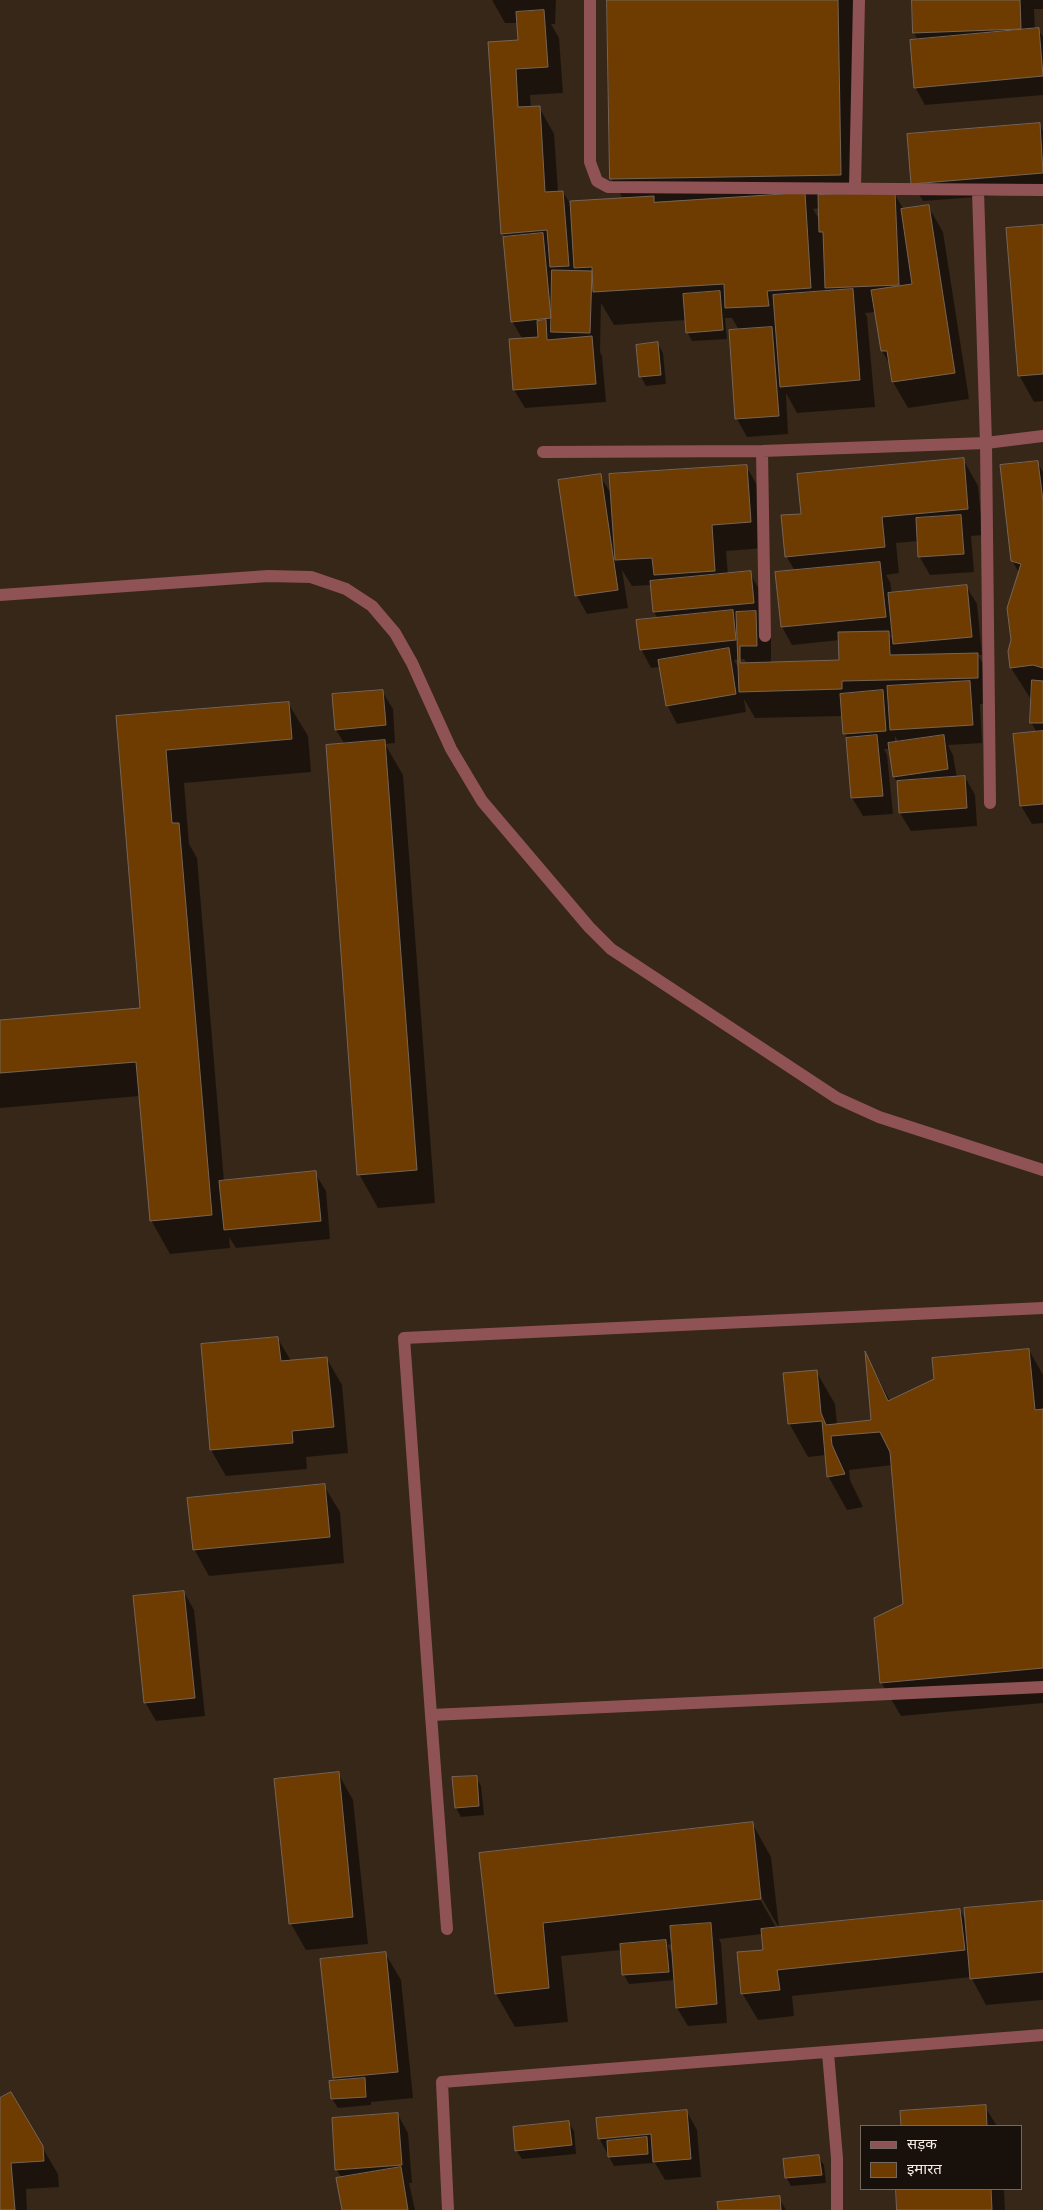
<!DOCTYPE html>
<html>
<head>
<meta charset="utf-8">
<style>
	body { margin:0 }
	#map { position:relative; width:1043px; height:2210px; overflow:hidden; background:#362718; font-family:"Asap Condensed","Noto Sans Devanagari",sans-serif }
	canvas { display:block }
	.legend { position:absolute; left:860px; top:2125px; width:162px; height:65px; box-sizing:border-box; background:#18110b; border:1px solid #716962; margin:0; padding:6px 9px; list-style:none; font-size:15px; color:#f7ede4 }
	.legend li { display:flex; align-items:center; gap:10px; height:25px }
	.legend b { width:25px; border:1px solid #716962 }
</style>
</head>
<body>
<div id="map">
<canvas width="1043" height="2210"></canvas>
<ul class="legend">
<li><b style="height:6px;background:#8f5355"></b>सड़क</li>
<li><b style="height:14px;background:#6e3c00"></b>इमारत</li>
</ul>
</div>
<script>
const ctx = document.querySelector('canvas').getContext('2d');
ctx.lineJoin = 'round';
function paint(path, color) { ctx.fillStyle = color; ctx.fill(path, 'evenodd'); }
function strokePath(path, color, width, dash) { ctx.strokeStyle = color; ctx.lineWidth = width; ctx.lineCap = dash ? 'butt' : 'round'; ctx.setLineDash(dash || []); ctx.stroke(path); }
const shadow = new Path2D(`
	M492,0H556L555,24H551L559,38L563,93L530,95L531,108L539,107L554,134L558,192H563L572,207L623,199L611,178L609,0H857L859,195L894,193L904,210L928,206L943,232L969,399L908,408L893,382L890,365L882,351L876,312L865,313L867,317L875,407L797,413L786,393L788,434L747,437L737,419L739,330L732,318H725L727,339L692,341L687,332L686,320L614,325L601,303L600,352L602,356L606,402L525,408L514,390L523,340L512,321L505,237L502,233L489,44L519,41L518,23H505ZM820,208V221L813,209Z
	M913,0H1043V9H1034L1035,30H1038L1043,37V95L925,105L915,87L918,41L914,33Z
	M1039,124L1043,131V192L923,201L912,183Z
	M1043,226V401L1034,402L1019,375Z
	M658,344L663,353L666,384L646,386L641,377Z
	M963,459L978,486L983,535L971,536L974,572L930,575L919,556L918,541L896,543L899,573L886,575L890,582L892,594L966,586L977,604L982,655H978L992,680L993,704H980L982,743L948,745L953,755L957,778L965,777L975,795L977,826L911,831L900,813L898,784L894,777L890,749H884L887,755L893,814L863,816L852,798L848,739L845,733L843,716L755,718L744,699L746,712L677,724L667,705L660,667L651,668L641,649L658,619L654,612L651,585L632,586L622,570L628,608L587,614L577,596L600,476L612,495L746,466L761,492L765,548L726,551L728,575L750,573L760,591V621L771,639V663L840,661V640L792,645L782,627L795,571L786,556L802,515ZM890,635H893L894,643ZM744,659L747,664L739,669L734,660ZM895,736L899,743H895Z
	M1037,462L1043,472V823L1032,824L1021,806L1015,735L1037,733L1031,722L1032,701L1011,668L1019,573L1012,560Z
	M382,691L393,709L395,743L385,744L403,775L435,1203L378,1208L359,1174L345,745L336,730L333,695Z
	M288,703L308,736L311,772L184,783L189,844L197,858L224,1182L315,1173L326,1191L330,1239L236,1248L229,1237L230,1248L170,1254L151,1220L140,1096L0,1108V1021L142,1009L117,717Z
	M278,1339L291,1361L327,1359L342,1385L348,1453L306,1457L307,1469L226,1476L211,1450Z
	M1029,1350L1043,1375V1703L901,1716L881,1682L905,1604L892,1465L849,1470L850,1480L863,1507L847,1510L828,1476L826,1455L808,1457L789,1423L816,1371L835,1404L837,1425L872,1421L867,1357L890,1401Z
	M324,1486L340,1512L344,1563L209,1576L194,1549Z
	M184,1592L194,1610L205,1716L156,1721L145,1702Z
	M338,1773L353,1800L368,1944L306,1950L291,1924Z
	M476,1777L481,1786L484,1815L461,1817L456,1808Z
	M752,1823L771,1857L779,1928L759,1893L757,1894L777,1929L960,1910L966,1921L1043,1902V2000L986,2005L971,1977L792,1996L794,2016L758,2020L742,1993L764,1951L762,1934L719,1939L721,1943L727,2023L688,2026L677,2008L675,1980L629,1984L624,1975L621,1950L561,1956L568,2022L515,2027L496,1994L481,1854ZM672,1944L673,1955L667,1945Z
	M385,1953L401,1980L413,2098L371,2102V2105L338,2108L332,2099L336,2081L334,2078Z
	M0,2100L42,2147L58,2174L59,2187L26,2189L27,2210H0Z
	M985,2107L997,2126H902V2112Z
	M687,2112L697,2130L701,2177L665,2180L652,2158L653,2163L614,2166L599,2138Z
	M398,2115L408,2133L412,2183H409L415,2210H343L342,2178L336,2169Z
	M568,2122L574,2131L576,2154L522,2159L516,2150Z
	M818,2156L824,2165L826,2183L791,2186L786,2177Z
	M897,2189H1004L1005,2210H899Z
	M779,2198L786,2210H719Z`);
const building = new Path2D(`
	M607,0H838L841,175L610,179Z
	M912,0H1020L1021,29L913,33Z
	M544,10L548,67L516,69L518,107L540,106L545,192L563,191L569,266L550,267L547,230L501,234L488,42L518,40L516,12Z
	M1039,28L1043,76L914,88L910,40Z
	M1040,123L1043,173L911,184L907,134Z
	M895,192L899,285L825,288L823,232H819L818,195Z
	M805,193L811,288L767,291L769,306L725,308L724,284L593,292L592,267L574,268L570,201L654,196V202Z
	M929,205L955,373L892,382L887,351H881L871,290L912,284L901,209Z
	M1043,225V374L1018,376L1006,228Z
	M543,233L551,318L511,322L503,237Z
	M552,270L592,271L590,333L551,332Z
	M853,289L860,380L780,387L773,295Z
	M720,291L723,330L686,333L683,294Z
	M546,320L547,340L592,336L596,384L513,390L509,339L538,337L537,321Z
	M772,327L779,416L735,419L729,330Z
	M658,342L661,375L639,377L636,345Z
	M964,458L968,509L882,517L885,547L785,557L781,515L801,514L797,474Z
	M1038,461L1043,501V668L1033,665L1010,668L1008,651L1011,640L1007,608L1021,564L1011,561L1000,465Z
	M747,465L751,522L712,525L715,571L654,575L652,558L615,560L609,474Z
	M601,474L618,590L575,596L558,480Z
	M961,515L964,554L918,557L916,518Z
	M880,562L886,617L781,627L775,572Z
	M751,571L754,603L653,612L650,581Z
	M967,585L972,637L893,644L888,593Z
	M733,610L736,640L640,650L636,620Z
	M756,611L757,646H740V663L839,660L838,632L889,631L890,655L978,653V678L842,681V689L739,692L736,612Z
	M729,648L736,694L666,706L658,660Z
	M1032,680L1043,681V723H1030Z
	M970,681L973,725L890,730L887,686Z
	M383,690L386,725L335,730L332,694Z
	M883,690L886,731L843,734L840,694Z
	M289,702L292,739L166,750L172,823H179L212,1215L150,1221L136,1062L0,1073V1020L140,1008L116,716Z
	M1043,731V804L1020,806L1013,734Z
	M877,735L883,796L851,798L846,738Z
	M944,735L948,769L893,777L888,743Z
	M385,740L417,1170L357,1175L326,745Z
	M965,776L967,808L899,813L897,781Z
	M316,1171L321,1221L224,1230L219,1181Z
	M278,1337L281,1361L327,1357L334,1427L292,1431L293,1443L210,1450L201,1344Z
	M1029,1349L1035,1410L1043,1409V1668L880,1683L874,1618L903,1604L890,1452L880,1432L831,1436L832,1445L845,1474L827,1477L822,1421L788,1424L783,1373L817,1370L821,1413L826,1425L871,1420L865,1351L888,1401L934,1379L932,1358Z
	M325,1484L330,1537L193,1550L187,1498Z
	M184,1591L195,1698L144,1703L133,1596Z
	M339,1772L353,1917L289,1924L274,1779Z
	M477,1776L479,1806L455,1808L452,1777Z
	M753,1822L761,1899L543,1923L549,1988L495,1994L479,1853Z
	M1043,1901V1972L970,1979L964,1908Z
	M960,1909L965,1950L777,1970L780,1990L741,1994L737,1952L763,1950L761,1929Z
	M711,1923L717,2004L676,2008L670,1926Z
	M666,1940L669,1972L622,1975L620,1944Z
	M386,1952L398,2072L333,2078L320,1959Z
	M365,2078L366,2097L331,2099L329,2081Z
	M11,2092L43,2146L44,2161L11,2163L15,2210H0V2098Z
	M986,2105L987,2126H901L900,2111Z
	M687,2110L691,2159L653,2162L651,2134L598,2139L596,2118Z
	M398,2113L402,2165L335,2170L332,2118Z
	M569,2121L572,2145L515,2151L513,2127Z
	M647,2137L648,2154L608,2157L607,2141Z
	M819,2155L822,2175L785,2178L783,2159Z
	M401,2167L408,2210H342L336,2178Z
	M896,2189H991L992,2210H897Z
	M780,2196L781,2210H718L717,2202Z`);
const lane = new Path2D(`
	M1043,1308L404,1338L431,1715L1043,1687
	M431,1715L447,1929`);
const street = new Path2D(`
	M590,0V162L597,181L608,187L1043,190
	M855,188L859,0
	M762,451L765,636
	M543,452L762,451L986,443L978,191
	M0,595L268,576L311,577L346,589L372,606L395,633L412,663L451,749L482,801L589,927L611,949L837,1098L879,1117L1043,1170
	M990,803L986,443L1043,436
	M828,2053L837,2158V2210
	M448,2210L442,2082L1043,2035`);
paint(shadow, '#0007');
paint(building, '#6e3c00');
strokePath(building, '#776455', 1);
strokePath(lane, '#8f5355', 12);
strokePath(street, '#8f5355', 12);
</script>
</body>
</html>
